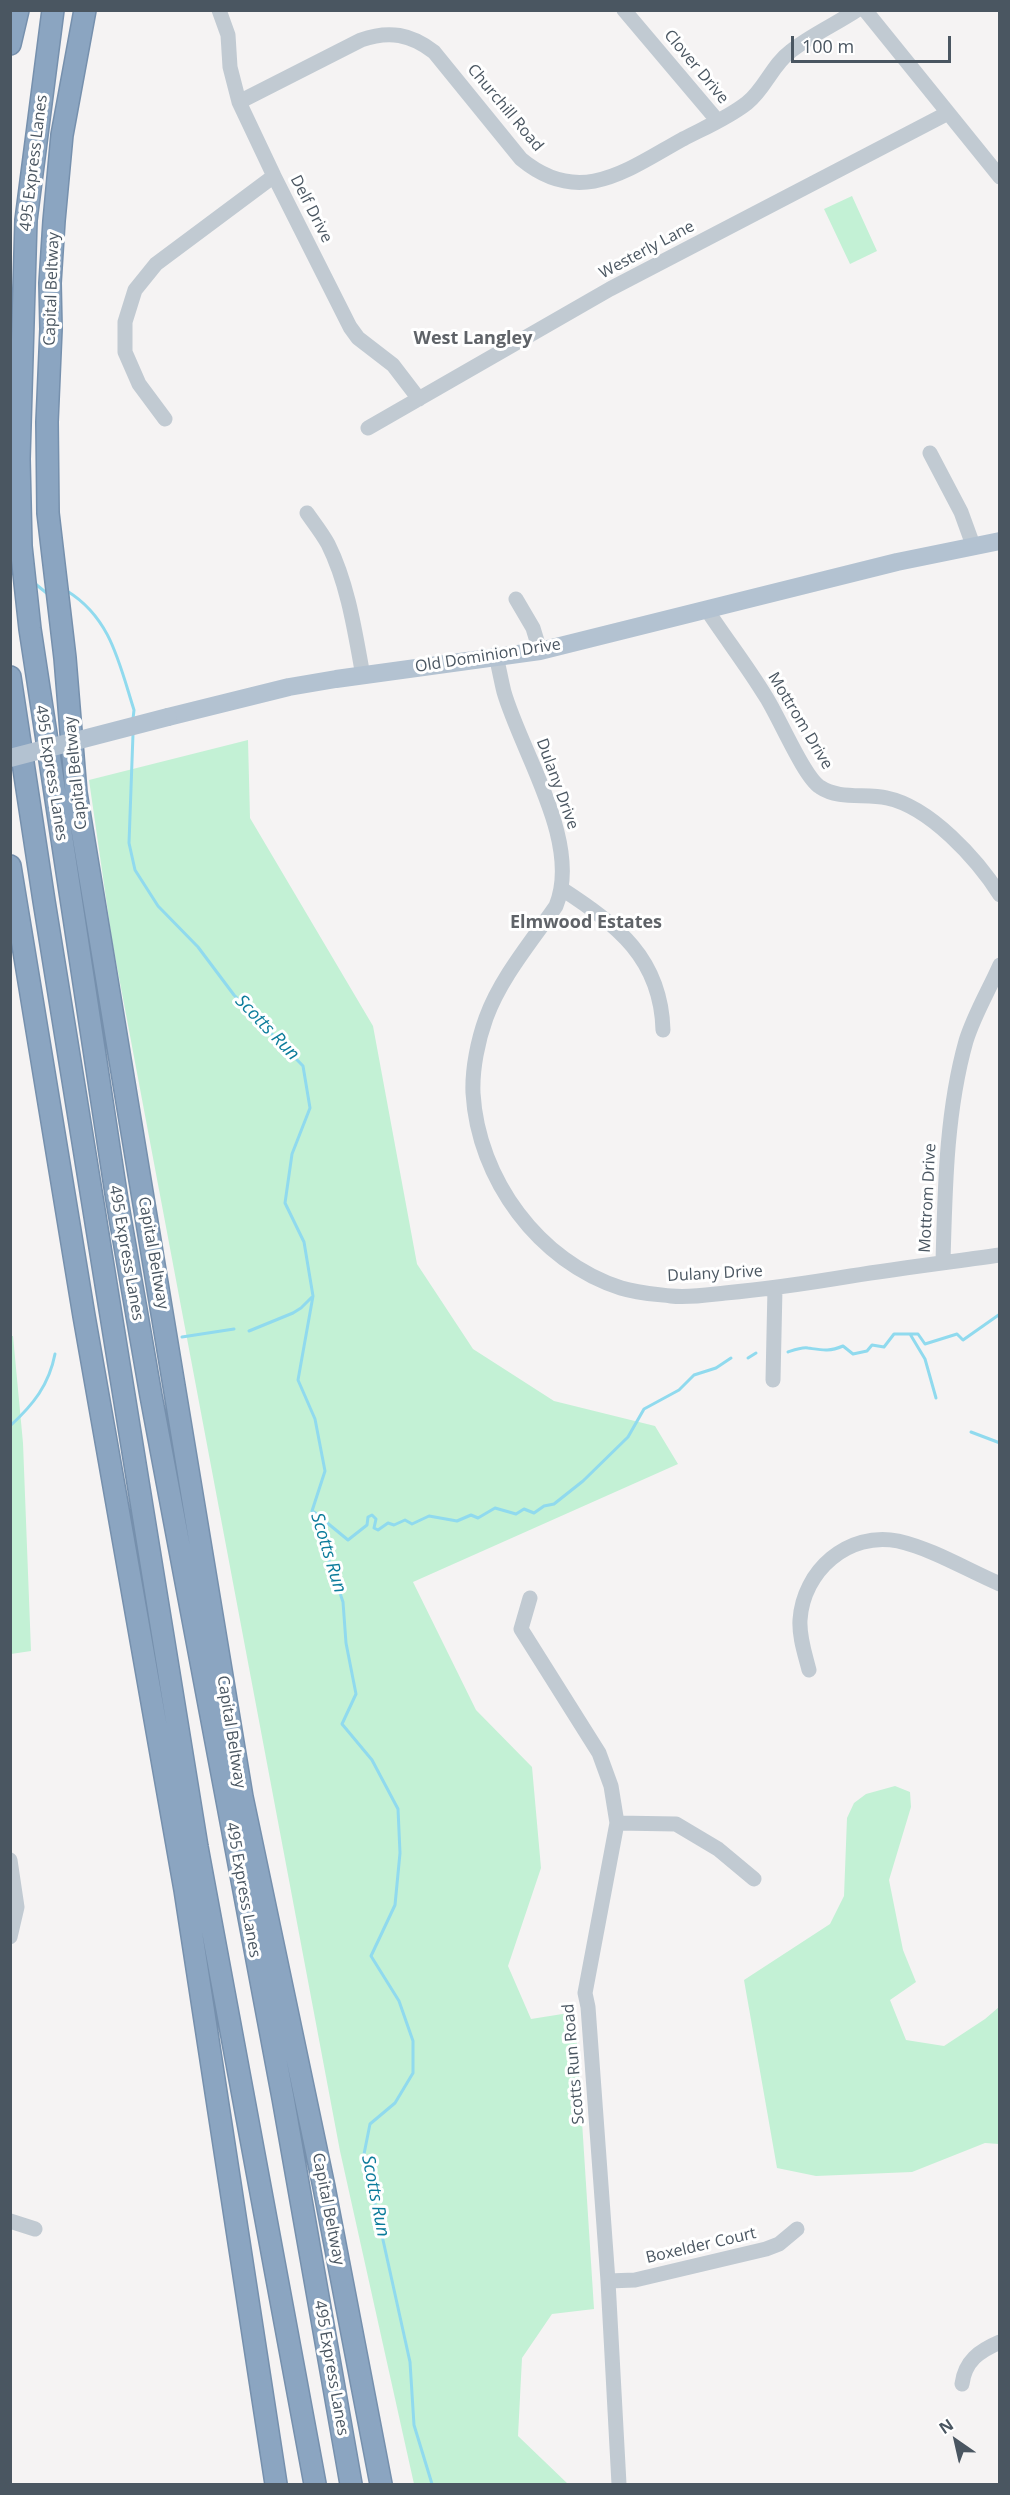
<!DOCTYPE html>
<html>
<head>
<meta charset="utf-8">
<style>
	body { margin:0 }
	#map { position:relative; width:1010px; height:2495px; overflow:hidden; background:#f5f3f3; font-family:"Open Sans",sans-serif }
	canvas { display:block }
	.frame { position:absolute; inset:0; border:12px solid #4a5661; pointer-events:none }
	.north { position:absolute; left:926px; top:2411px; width:60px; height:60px; -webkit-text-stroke:4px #fff; paint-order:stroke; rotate:326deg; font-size:16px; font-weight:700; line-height:24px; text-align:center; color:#4a5661 }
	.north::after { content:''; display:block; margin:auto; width:21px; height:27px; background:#4a5661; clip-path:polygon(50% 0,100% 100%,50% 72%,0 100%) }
	.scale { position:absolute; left:791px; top:36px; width:160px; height:27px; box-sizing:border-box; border:3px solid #4a5661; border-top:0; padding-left:8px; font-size:18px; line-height:21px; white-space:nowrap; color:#4a5661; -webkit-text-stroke:4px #fff; paint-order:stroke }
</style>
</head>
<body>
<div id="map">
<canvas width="1010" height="2495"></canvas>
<div class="frame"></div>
<div class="north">N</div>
<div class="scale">100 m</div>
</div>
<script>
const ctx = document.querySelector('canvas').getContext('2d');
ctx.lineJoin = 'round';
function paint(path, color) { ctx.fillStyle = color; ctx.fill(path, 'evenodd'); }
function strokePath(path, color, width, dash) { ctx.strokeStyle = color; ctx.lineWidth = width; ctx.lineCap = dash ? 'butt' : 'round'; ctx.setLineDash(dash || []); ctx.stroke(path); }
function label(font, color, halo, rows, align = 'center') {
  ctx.font = font + ' "Open Sans",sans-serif'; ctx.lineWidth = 6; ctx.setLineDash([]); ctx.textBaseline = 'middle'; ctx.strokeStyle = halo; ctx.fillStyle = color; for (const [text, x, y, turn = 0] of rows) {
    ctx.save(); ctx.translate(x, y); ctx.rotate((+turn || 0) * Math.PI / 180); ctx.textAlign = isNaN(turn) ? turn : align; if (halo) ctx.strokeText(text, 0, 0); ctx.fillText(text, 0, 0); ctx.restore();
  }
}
const green = new Path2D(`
	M852,196L877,251L850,264L824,209Z
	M248,740L250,818L373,1026L417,1264L473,1349L554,1401L655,1426L678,1464L413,1582L476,1710L532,1767L541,1868L508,1966L531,2019L575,2012L594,2309L552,2314L522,2358L518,2436L568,2484H414L340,2151L112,940L89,780Z
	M11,1336H13L23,1443L31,1651L11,1654Z
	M895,1786L910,1792L911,1807L889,1880L903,1950L916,1982L890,2000L906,2040L944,2046L985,2019L999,2007V2144L985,2143L912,2172L816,2176L777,2168L744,1980L830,1924L844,1896L847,1818L854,1803L866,1794Z`);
const stream = new Path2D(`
	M33,582L49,595
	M67,591C111,618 119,663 134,710L133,719
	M133,734L129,843L135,870L158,906L198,947L234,995L303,1066L310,1108L292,1154L285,1203L304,1242L313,1296L298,1380L315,1419L325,1471L312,1511L343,1602L346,1643L356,1694L342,1724L372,1760L398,1809L400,1853L395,1905L371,1956L399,2001L413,2041V2073L395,2103L370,2124L364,2154L410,2362L414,2425L432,2484
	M249,1331L293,1313L301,1308L312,1297
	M910,1334L925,1359L936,1398
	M182,1337L234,1329
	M788,1352C794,1350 802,1347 808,1348C822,1350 829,1352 843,1346L853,1354L867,1351L872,1345L884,1347L894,1334H918L925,1344L957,1334L963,1340L1000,1314
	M748,1358L756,1353
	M10,1426C33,1405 49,1385 55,1354
	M971,1432L1000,1443
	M314,1512L348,1540L367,1525L368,1517L372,1515L376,1519L374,1528L378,1530L388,1523L394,1525L405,1520L412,1524L429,1516L457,1521L471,1515L478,1518L495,1508L516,1514L524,1509L534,1513L544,1506L554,1504L583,1481L628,1437L644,1409L679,1390L694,1375L716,1368L731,1358`);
const minor = new Path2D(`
	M219,10L228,35L230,67L239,102L274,176L350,327L358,338L393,365L419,399
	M624,10L717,120
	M865,10L1000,177
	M239,102L361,40C389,30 411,34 434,52L521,159C580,208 627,170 683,139C704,128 728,118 747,103C765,89 772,65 791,51C811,35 836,24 857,10
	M165,419L139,384L125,352V322L135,290L156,264L274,176
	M368,428L610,289L948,113
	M930,453L961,512L973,545
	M307,513C314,523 322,533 328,544C348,584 355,632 363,676
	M516,599L533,628L540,651
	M707,610C726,639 748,667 766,697C779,717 804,777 820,787C839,800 866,793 887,798C930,807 977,859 1000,895
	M496,656C499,668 501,680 504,692C522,754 582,843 556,906C532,941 501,977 486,1018C478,1040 472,1069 473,1093C478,1179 539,1262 621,1288C637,1293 654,1294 671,1296C689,1298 707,1295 725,1293C768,1289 809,1283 851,1276C901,1268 950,1262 1000,1255
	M562,889C617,925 661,958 663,1030
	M943,1262C945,1189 946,1112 966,1041C974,1015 989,990 1000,965
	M773,1380L775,1288
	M530,1598L521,1629L599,1753L611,1786L617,1823L585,1993L588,2007L608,2281L619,2484
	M809,1670C805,1654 799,1637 800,1620C803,1571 848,1531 898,1541C933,1549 967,1570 1000,1584
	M617,1823L676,1824L718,1849L754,1879
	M10,1860L17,1907L10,1937
	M10,2221L35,2229
	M608,2281L635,2280L766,2249L779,2244L797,2229
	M962,2384C965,2361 979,2351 1000,2342`);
const major = new Path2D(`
	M168,717L289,687L336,679L540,651L897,562L1000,541`);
const highway = new Path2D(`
	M53,10L26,220L19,459L21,546L30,629L117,1200L151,1396L283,2098L351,2484
	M85,10L62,135L54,221L50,283L51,329L47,422L48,513L65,658L76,793L242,1797L324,2187L381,2484
	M10,44L18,10
	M10,677L44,901L197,1847L315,2484
	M10,866L84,1316L185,1890L276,2484`);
const majorBridge = new Path2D(`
	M10,758L168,717`);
const streetNames = [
	["Clover Drive",696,67,50],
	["Churchill Road",505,108,50],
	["495 Express Lanes",34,163,-83],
	["Delf Drive",311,209,63],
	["Westerly Lane",647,250,-28],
	["Capital Beltway",52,289,-88],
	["Old Dominion Drive",488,656,-9],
	["Mottrom Drive",800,721,59],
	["495 Express Lanes",51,773,81],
	["Capital Beltway",76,773,-96],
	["Dulany Drive",557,784,70],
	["Mottrom Drive",928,1198,-87],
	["495 Express Lanes",126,1253,80],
	["Capital Beltway",153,1253,80],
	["Dulany Drive",715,1274,-3],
	["Capital Beltway",231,1732,81],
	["495 Express Lanes",243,1890,80],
	["Scotts Run Road",574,2064,-95],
	["Capital Beltway",328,2209,79],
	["Boxelder Court",701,2246,-13],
	["495 Express Lanes",331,2368,80]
];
const neighbourhoodNames = [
	["West Langley",473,339],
	["Elmwood Estates",586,923]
];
const waterNames = [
	["Scotts Run",267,1028,46],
	["Scotts Run",328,1553,73],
	["Scotts Run",375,2196,79]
];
paint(green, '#c3f1d5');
strokePath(stream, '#90daee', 3);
strokePath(highway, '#7690ad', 24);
strokePath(minor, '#c1cad2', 15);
strokePath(major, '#b3c2d1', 18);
strokePath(highway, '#8ba5c1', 21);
strokePath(majorBridge, '#b3c2d1', 18);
label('16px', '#4a5661', '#fff', streetNames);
label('bold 18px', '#5f6368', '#fff', neighbourhoodNames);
label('italic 18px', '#0c7c9b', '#fff', waterNames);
</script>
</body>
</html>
